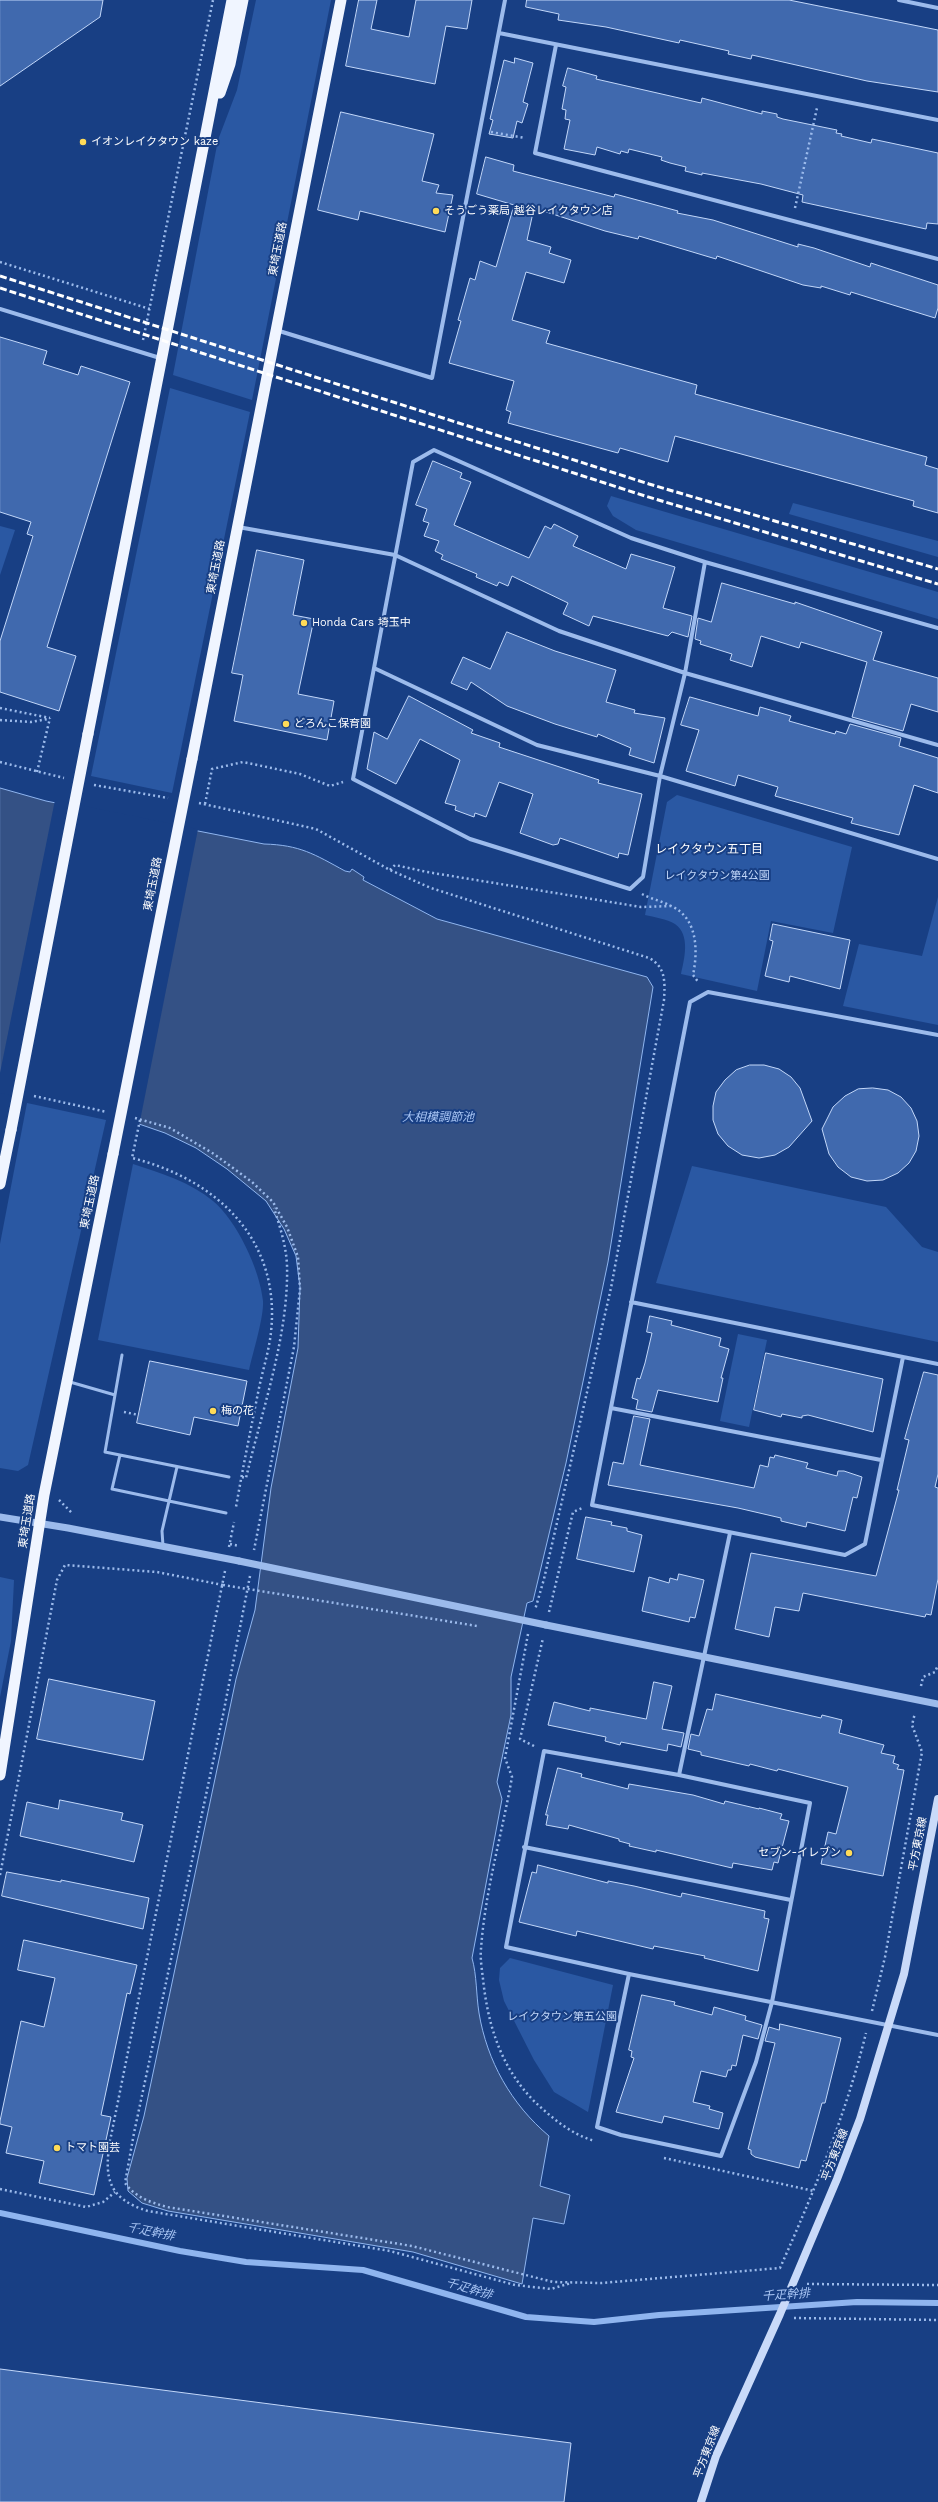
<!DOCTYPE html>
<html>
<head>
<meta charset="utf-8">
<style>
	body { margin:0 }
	canvas { display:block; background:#183f84 }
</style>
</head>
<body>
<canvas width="938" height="2502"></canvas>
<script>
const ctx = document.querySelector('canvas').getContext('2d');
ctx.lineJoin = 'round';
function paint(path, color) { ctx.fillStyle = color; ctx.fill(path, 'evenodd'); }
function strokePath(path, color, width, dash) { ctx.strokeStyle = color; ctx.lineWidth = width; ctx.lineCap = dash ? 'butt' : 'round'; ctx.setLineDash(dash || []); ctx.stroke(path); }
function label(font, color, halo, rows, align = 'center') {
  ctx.font = font + ' "Work Sans","Noto Sans JP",sans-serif'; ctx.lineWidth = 4; ctx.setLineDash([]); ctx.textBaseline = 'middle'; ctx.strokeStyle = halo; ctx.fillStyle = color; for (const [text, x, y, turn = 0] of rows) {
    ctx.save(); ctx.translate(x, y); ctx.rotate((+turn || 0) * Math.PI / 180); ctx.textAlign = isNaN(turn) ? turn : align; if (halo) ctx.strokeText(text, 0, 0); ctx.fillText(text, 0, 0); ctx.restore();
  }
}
const green = new Path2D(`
	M256,0H331L252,400L173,375L218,140L237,90Z
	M170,388L250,412L172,793L91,776Z
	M611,496L938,592V619L636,530L613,516L607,506Z
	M793,503L938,541V557L789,514Z
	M0,526L15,530L0,575Z
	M677,795L852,847L833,933L771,921L757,991L681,974C684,960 691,935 675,924C667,919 654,917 645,915L667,802Z
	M938,897V1025L843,1006L859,944L922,956Z
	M27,1103L106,1120L28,1465L18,1471L0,1468V1244Z
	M133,1164C161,1173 190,1182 213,1201C237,1221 260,1270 263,1301C264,1317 253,1352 249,1370L98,1340Z
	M692,1166L886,1207L922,1247L938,1252V1342L656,1283Z
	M738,1334L767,1340L749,1427L720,1421Z
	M0,1577L14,1580L11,1641L0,1697Z
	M510,1958L613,1985L588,2112L554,2092L534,2060L504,2001L499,1980L500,1968Z`);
const water = new Path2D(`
	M0,788L46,801L264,844C300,845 314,854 345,871L350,872L352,869L364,877L363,880L437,919L647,977L653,987L608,1262L566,1463L533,1601L527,1603L511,1677V1715L497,1782L502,1799L472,1958C477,1976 476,1994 479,2013C487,2061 511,2104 549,2136L540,2186L570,2195L564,2224L533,2218L522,2284L413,2252L168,2211L142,2203L128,2191L127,2178L144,2116L236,1679L255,1610L271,1488L298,1348L300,1287L296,1256L284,1229L266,1201L227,1169L196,1148L165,1133L139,1124L0,1091Z`);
const pier = new Path2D(`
	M55,800L198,829L139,1126L0,1093V1073Z`);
const stream = new Path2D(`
	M0,2213L180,2251L246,2262L363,2270L526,2317L594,2322L659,2315L857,2302L938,2303`);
const building = new Path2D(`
	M0,0H103L100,17L0,86Z
	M359,0H377L371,29L409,37L416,0H472L467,29L446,26L435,84L346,66Z
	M527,0H789L938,30V92L867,81L752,55L751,59L728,54L729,51L680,40L679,43L606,27L558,20L559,14L526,7Z
	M515,58L533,63L523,102L528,104L522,123L517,121L513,138L489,134L493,120L490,119L504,60L514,63Z
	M568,68L597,76L596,79L701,103L702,98L762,114V111L777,114V117L783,119L837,130L836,133L842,134L841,136L871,143L872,139L938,153V224L927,223L926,229L802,202L803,195L761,184L702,173V175L685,171L686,167L670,163L661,160L662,157L629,149L628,153L621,151L620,154L597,147L595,155L564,149L570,120L565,119L566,110L562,109L566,87L563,86Z
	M341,112L434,134L422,181L439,185L436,193L453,195L445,232L360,211L358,220L318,210Z
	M486,157L514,165L513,171L614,197L615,194L678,211L677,213L713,220L798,247V244L814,248L870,267L871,263L938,285V308L935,318L851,292L850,295L821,286V288L803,285L717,256L716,259L639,236L638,239L605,231L534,208L527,240L551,247L549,253L571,260L564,283L526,272L512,320L550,331L546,343L697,385L695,394L927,457L925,465L938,469V513L913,506L914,501L675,436L668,462L620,448L618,453L508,423L511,412L506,410L514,381L449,363L461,321L458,320L470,278L475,280L480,261L496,267L514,205L477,194Z
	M0,337L47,351L43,364L78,375L81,366L130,382L47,647L76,656L59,711L0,692V641L33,536L27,534L31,522L0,512Z
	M433,461L462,473L460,478L471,482L454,525L529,558L545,526L551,529L554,524L578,536L573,546L626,569L631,554L675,567L663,608L692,616L688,637L672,632L668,636L593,616L589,626L563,614L568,603L512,576L508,586L499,582L497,586L476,577L477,574L441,559L443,555L435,551L439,541L424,536L429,523L423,521L427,509L416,505Z
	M257,550L304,560L293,615L314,619L298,694L334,701L327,740L234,721L243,675L232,673Z
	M722,583L795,604V602L882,632L873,660L938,678V712L911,704L903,731L852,717L867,662L801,642L799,648L761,636L752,667L730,660L732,654L700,644L701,641L695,639L698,618L711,622Z
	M507,632L555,651L616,670L606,702L635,710L634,713L665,718L654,763L629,755L631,748L598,734L597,737L555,724L507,706L471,682L467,690L451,683L463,657L490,669Z
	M409,696L473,730L471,733L500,743L499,747L599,780L598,783L642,794L628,855L619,853L618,858L560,838L558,844L553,845L520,833L533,794L499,782L486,817L475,813L474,817L455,810L456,806L445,803L460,760L420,739L396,784L367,769L374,732L387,739Z
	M690,697L758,716L760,707L791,716L789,721L835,734L836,731L846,734L850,724L901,738L899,746L938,758V793L914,785L899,835L851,823L853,818L775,796L778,787L738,775L735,786L686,771L699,730L681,725Z
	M773,924L850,940L840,989L790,976L789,982L765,976L773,941L770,940Z
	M750,1065H764L779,1069L791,1077L800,1088L812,1121L789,1147L775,1155L759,1158L742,1155L728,1146L718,1134L713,1120V1106L716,1092L725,1080L736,1070Z
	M873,1088L888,1090L901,1097L911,1108L917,1121L919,1136L916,1151L909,1163L898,1173L883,1180L867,1181L851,1177L838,1167L829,1154L822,1129L833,1107L845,1096L858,1089Z
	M650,1316L672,1321L671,1325L721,1338L719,1346L729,1349L721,1378H723L718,1402L658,1390L652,1412L636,1409L638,1400L632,1398L637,1378L640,1379L645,1363L652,1333L647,1332Z
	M766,1353L883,1379L873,1432L808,1415L802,1416V1418L782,1414L781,1417L754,1410Z
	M150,1361L247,1381L238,1426L194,1417L190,1435L137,1423Z
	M924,1372L938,1375V1474L935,1487L938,1488V1579L931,1615L926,1614L925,1617L803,1593L799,1611L775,1607L769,1637L735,1629L751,1553L876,1576L899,1490H897L909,1440L905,1439Z
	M634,1416L650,1419L640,1465L754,1488L760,1465L768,1467L770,1457L774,1458L775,1455L808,1463L806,1468L837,1476L838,1471H844L862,1477L857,1498L853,1497L845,1531L807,1522L806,1527L781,1521V1518L738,1508L608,1485L613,1462L623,1464Z
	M586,1517L612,1522L611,1525L627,1528V1531L642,1535L634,1572L577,1559Z
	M679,1574L704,1580L695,1618L690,1617L689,1622L642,1611L649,1577L669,1583L670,1578L677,1580Z
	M49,1679L155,1701L143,1760L37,1739Z
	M654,1682L672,1686L662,1729L684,1733L681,1747L668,1744L667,1751L621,1742L620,1745L605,1741L606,1737L548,1725L554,1702L590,1711V1708L646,1719Z
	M716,1694L821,1718L822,1715L842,1720L839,1733L884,1745L881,1753L895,1756L893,1763L899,1765L897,1769L904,1770L883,1876L821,1864L828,1832L836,1834L848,1787L778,1769L777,1771L750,1764L749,1766L701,1755V1752L688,1749L691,1734L699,1736L707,1709L712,1710Z
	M558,1768L582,1774L581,1777L628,1789L629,1784L693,1795L724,1804L725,1801L759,1809V1808L782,1814L780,1819L789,1821L778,1863L774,1862L772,1870L733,1863L732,1868L656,1850V1852L629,1846L630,1844L619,1841V1839L569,1825L568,1829L546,1825L548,1815H546Z
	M60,1800L123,1813L121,1820L143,1825L134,1862L20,1836L27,1802L58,1809Z
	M538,1865L608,1883V1881L634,1886L681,1897L682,1893L765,1911L764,1918L769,1919L758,1971L704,1958L705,1956L654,1946L653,1949L577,1931L576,1936L519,1922L532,1872L536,1873Z
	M7,1872L61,1882V1880L149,1898L143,1929L2,1896Z
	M24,1940L137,1965L130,1994L127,1993L101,2115L111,2117L94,2195L39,2183L44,2161L6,2153L12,2127L0,2124V2121L21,2021L44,2027L55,1978L18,1970Z
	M642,1995L675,2002L674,2005L712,2015L714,2007L746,2016L745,2020L762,2025L758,2039L743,2035L736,2066L732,2065L731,2070H728L726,2077L701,2071L693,2102L710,2106L709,2109L723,2113L719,2129L664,2116L662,2123L616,2112L634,2058L631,2057L632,2051L629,2050Z
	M780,2024L841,2038L825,2103H822L806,2161L801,2160L799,2168L755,2157L751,2154V2150L748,2149L775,2043L765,2041L769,2027L779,2030Z
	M0,2369L571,2443L564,2502H0Z`);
const path = new Path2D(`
	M491,132L525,138
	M795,208L817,108
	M0,262L150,309
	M143,340L213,0
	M0,708L50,718
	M0,720L31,722L48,719
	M0,762L64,778
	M37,772L50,718
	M94,785L168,798
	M199,803L316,829L390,870L431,888L649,958C666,967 665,982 664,1000L611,1288L544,1579L535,1610
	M205,804L212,769L243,762L300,774L330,786L343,782
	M390,870L395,865L427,872L641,907L672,906
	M642,894C651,899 662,901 671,906C698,918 698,951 693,975L699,983
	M34,1096L107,1112
	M135,1118L170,1128L214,1154L252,1182L273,1202L287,1227L298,1257L300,1289L294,1347L254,1550
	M140,1120L132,1158C216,1179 281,1239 271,1332C269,1351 263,1369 259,1388C251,1428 243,1467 236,1507
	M124,1412L139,1415
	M242,1477L246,1478C262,1410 289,1335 287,1265C286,1245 280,1227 274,1208
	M59,1500L72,1513
	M229,1547L234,1522
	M225,1571L110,2141C104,2178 108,2199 148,2211L390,2251L515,2285L551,2289L571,2283
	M250,1576L223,1715L134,2133L125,2183C136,2198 150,2202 167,2207L412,2246L553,2282L601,2283L780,2268C814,2192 846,2114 866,2033
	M549,1612L573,1512L582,1508
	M528,1634L505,1758L512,1777C502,1834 485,1891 481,1949C480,1959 482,1970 483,1979C488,2026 501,2068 535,2102C552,2118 572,2135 595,2141
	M921,1686L923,1677L935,1672L938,1665
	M534,1746L520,1739L543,1638
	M0,1875L57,1580L65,1565L157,1572L223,1585
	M872,2011L885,1957L922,1752L912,1725L915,1713
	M664,2158L814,2191
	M0,2189L86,2207L103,2202L115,2192
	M807,2284L938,2285
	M794,2318L938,2320`);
const service = new Path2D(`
	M122,1355L105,1452L229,1477
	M70,1382L115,1395
	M120,1455L112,1489L226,1513
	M163,1546L162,1531L177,1467`);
const minor = new Path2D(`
	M899,0L938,8
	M499,33L938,120
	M556,45L535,153L938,259
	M0,309L160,358
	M276,330L432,378L505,0
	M434,450L631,538L705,562L685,673L660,776L643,877L630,889L470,839L353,779L413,462Z
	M238,527L395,555L559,631L685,673L938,745
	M705,562L938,628
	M374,668L537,745L660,776L938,859
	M631,1302L938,1364
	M903,1357L865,1544L845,1555L592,1505L690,1002L708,992L938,1035
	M611,1408L881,1460
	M730,1533L679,1775L544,1751L506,1947L629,1974L938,2035
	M524,1847L791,1900
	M629,1974L597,2127L621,2135L721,2156L756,2062L772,2002L810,1803L679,1775`);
const tertiary = new Path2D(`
	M0,1517L68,1528L239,1561
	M546,1625L938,1704`);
const secondary = new Path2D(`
	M701,2502L716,2456L780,2314L837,2179L860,2119L904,1974L938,1799`);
const trunk = new Path2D(`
	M220,93L230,64L243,0
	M88,734L232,0
	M192,759L341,0
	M0,1184L11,1130
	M0,1775L44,1495L113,1154`);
const rail = new Path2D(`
	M0,276L649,484L938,569
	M0,288L645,496L938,584`);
const pathBridge = new Path2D(`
	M230,1544L239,1546
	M223,1585L477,1626`);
const tertiaryBridge = new Path2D(`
	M239,1561L546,1625`);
const trunkBridge = new Path2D(`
	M11,1130L88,734
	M113,1154L192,759`);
const markers = [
	[83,142,4,"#ffdb58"],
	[436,211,4,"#ffdb58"],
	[304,623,4,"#ffdb58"],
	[286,724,4,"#ffdb58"],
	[213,1411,4,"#ffdb58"],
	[849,1853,4,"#ffdb58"],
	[57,2148,4,"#ffdb58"]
];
const poiNames = [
	["イオンレイクタウン kaze",91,142],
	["そうごう薬局 越谷レイクタウン店",444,211],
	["Honda Cars 埼玉中",312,623],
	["どろんこ保育園",294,724],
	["梅の花",221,1411],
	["セブン-イレブン",841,1853,"right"],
	["トマト園芸",65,2148]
];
const streetNames = [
	["東埼玉道路",278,249,-79],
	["東埼玉道路",216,567,-79],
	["東埼玉道路",153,884,-79],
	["東埼玉道路",90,1202,-78],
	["東埼玉道路",27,1521,-81],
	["平方東京線",918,1844,-79],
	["平方東京線",835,2155,-69],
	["平方東京線",707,2452,-69]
];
const parkNames = [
	["レイクタウン第4公園",717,876],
	["レイクタウン第五公園",562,2017]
];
const neighbourhoodNames = [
	["レイクタウン五丁目",709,849]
];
const waterNames = [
	["大相模調節池",438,1117],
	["千疋幹排",151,2232,11],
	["千疋幹排",469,2289,16],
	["千疋幹排",786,2295,-4]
];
paint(green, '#2a58a3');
paint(water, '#345185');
strokePath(water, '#8fb5ef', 1);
paint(pier, '#183f84');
strokePath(stream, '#8fb5ef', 6);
paint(building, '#4069ae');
strokePath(building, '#c2d7f9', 1);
strokePath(path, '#9cbbec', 2.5, [2, 3]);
strokePath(service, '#9cbbec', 3);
strokePath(minor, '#9cbbec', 4);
strokePath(tertiary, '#9cbbec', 7);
strokePath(secondary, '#c9daf9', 8);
strokePath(trunk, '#f0f5ff', 11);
strokePath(rail, '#fff', 3, [7, 3]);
strokePath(pathBridge, '#9cbbec', 2.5, [2, 3]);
strokePath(tertiaryBridge, '#9cbbec', 7);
strokePath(trunkBridge, '#f0f5ff', 11);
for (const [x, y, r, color] of markers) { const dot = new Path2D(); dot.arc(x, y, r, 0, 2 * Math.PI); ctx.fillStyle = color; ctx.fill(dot); strokePath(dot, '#183f84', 1.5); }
label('11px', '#fff', '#183f84', poiNames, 'left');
label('11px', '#fff', '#183f84', streetNames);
label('11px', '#c2d7f9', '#183f84', parkNames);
label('12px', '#fff', '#183f84', neighbourhoodNames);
label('italic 12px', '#a8c5f4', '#183f84', waterNames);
</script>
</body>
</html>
